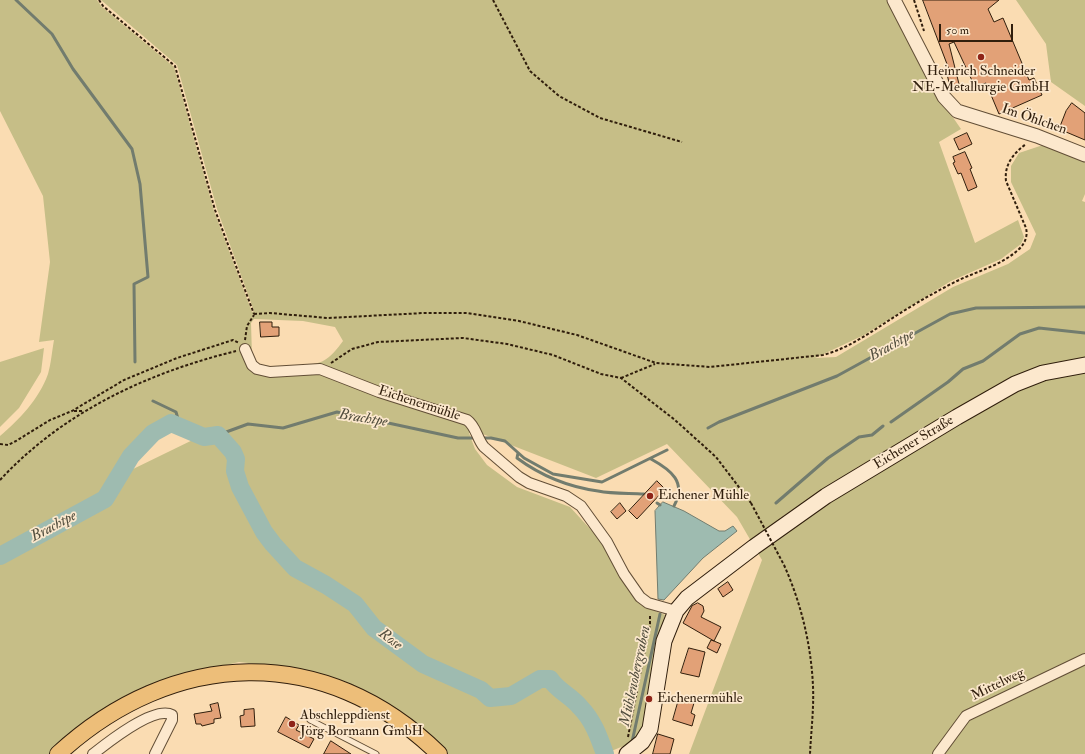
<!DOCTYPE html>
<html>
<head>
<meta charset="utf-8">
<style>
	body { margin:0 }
	#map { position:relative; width:1085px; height:754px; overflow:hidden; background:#fadcb2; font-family:"IM FELL Double Pica",serif }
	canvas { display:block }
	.scale { position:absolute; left:939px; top:24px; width:74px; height:18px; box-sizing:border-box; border:2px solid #301e0c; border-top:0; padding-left:5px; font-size:12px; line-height:14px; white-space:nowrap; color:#301e0c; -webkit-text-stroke:3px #fce8cd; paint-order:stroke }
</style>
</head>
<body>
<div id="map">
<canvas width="1085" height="754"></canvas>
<div class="scale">50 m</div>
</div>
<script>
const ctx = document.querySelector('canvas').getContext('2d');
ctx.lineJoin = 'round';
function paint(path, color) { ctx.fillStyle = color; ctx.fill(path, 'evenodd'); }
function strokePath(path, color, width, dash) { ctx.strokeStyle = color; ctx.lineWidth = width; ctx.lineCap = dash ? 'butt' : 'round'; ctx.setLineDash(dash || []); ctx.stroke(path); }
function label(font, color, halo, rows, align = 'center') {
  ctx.font = font + ' "IM FELL Double Pica",serif'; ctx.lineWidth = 3.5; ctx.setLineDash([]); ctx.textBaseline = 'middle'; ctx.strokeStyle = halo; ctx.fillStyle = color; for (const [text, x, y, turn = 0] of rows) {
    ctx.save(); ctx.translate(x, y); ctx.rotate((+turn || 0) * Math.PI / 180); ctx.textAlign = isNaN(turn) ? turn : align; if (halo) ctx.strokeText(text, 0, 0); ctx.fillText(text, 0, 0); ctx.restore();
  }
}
const green = new Path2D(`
	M0,0H97L102,7L174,67L214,211L252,312L254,311L217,209L177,65L101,0H887L936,93L961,129L939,142L975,243L1018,220L1024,237L1021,244L1001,259L951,281L864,335L815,358L836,357L953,287L1008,264L1030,249L1036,234L1011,182V166L1019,153L1043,145L1085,162V194L1082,201L1085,202V361L1013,376L858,467L780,518L785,525L1016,388L1085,368V754H689L762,560L737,517L667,444L596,478L480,433H469L475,449L487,465L517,487L570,507L604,544L620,574L641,605L665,615L657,645L644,722L639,736L626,745L604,754H444L339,684L283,667L239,662L164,680L107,706L50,754H0V436C19,420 39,399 48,374C51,364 52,351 54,340L39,342L50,262L43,196L0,111ZM254,319L303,321L335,327L343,341C337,349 331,357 323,361C312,367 269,368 257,365L252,356L251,323ZM172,421L207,433L129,471Z
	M1016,0H1085V106L1051,82L1046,44Z
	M44,348L41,372L19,408L0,427V362Z`);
const water = new Path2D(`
	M663,502L684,511L719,531H725L733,526L737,531L703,558L664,600L658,599L655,511Z`);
const stream = new Path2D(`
	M16,0L52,34L73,69L132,149L140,184L148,277L134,284L135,362
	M153,401L176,412L180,426
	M891,422L948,382L963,369L983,361L1020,334L1039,328L1085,333
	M708,428L719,422L837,376L950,314L976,308L1085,307
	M218,435L248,424L283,428L337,412L458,438H491L505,441L524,458L553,474L602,482L667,450
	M518,453L517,458C540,475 569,487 598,491C613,494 629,493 644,494
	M651,459C671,470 687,482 674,506
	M657,503L660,505
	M776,503L828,458L859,437L872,435L883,426
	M632,742L660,614`);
const river = new Path2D(`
	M0,556L105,499L131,456L153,433L171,423L204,437L218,435L233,452L236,459L235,471L240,487L264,532L273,544L295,568L326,585L355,604L374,628L423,664L481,690L490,698L511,696L540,679H550C558,691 571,696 580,707C593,720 599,737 605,754`);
const building = new Path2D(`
	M923,0H999L988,9L994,22L1003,18L1029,80L1034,78L1042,95L999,114L986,83L975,87L954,42L949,44L960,88L954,90L950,87L947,74L950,73Z
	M1072,103L1085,113V140L1059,129L1066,111Z
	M967,133L972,144L959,150L954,139Z
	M965,152L972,168L970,169L977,187L968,191L961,173L958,174L953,163L955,162L953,157Z
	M260,322H272V327H279V336L261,337Z
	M657,481L665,489L637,519L629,511Z
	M620,503L626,511L617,519L611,512Z
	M728,582L733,590L723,597L718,589Z
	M698,603L703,606L704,611L701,617L721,627L714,641L721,644L717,653L707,648L711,640L714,641L683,623L692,606Z
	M689,648L705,652L699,677L681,673Z
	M679,699L694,703L691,713L695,715L692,726L673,720Z
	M218,703L221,718L214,719V723L202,726L201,724H196L194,714L212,711L210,705Z
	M254,709L255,726L241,727L240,716L244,715V710Z
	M286,717L299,725L296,730L314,739L309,748L278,732Z
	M658,734L674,739L670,754H653Z
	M331,741L351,754H324Z`);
const path = new Path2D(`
	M99,0L103,6L175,66L215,210L254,314
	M493,0L530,71L559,96L600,118L682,142
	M914,0L924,31
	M254,314L270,313L328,318L424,313H467L519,321L577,335L656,363L710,367L823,355C846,349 865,336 885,323C906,309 928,296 951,284C973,272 999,267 1018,250C1025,244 1028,236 1026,228L1006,181C1004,164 1014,153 1026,144
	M245,340L247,326L254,315
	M331,363L352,349L378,342L463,338L507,344L553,355L601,374L621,378L675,420L716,457L751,503
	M621,378L655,364
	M74,411H83
	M0,444L8,445L16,441L50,420L72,411L124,380L177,358L233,340L239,343
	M0,480C63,412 147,373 236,351
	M784,565C801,603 811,644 813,686C814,709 811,732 810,754
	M628,737L650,624V614`);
const service = new Path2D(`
	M310,720L376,754`);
const minor = new Path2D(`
	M245,349L252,365L257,369L270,372L320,369L379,392L467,420C476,426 477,439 484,447L519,477L529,483L566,496L581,506L607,542L624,574L640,597L648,603L676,611
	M93,754C107,743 155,705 172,715V720L155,754
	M938,754L966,716L1085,659`);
const tertiary = new Path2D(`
	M894,0L944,97L957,111L1037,136L1085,155`);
const secondary = new Path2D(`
	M627,754L642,742L650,729L664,641L676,611L687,598L754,547L826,496L957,417L1015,384L1043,373L1085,365`);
const primary = new Path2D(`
	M58,754C173,648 325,642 439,754`);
const pathBridge = new Path2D(`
	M751,503L784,565`);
const markers = [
	[981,57,4,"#8f2418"],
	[650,496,4,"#8f2418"],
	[649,699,4,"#8f2418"],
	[292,724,4,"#8f2418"]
];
const poiNames = [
	["Heinrich Schneider",981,72,"center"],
	["NE-Metallurgie GmbH",981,88,"center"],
	["Eichener Mühle",658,496],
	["Eichenermühle",657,699],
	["Abschleppdienst",300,716],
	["Jörg Bormann GmbH",300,732]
];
const streetNames = [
	["Im Öhlchen",1034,120,19],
	["Eichenermühle",419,404,18],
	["Eichener Straße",914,443,-31],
	["Mittelweg",998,685,-26]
];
const waterNames = [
	["Brachtpe",892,346,-29],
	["Brachtpe",363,419,9],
	["Brachtpe",54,527,-28],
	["Rose",390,640,37],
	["Mühlenobergraben",636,676,-78]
];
paint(green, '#c6be87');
paint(water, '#9ebbb0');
strokePath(water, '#727c6e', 1);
strokePath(stream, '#727c6e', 3);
strokePath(river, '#9ebbb0', 18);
paint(building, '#e2a177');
strokePath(building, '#301e0c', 1);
strokePath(service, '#624e36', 7);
strokePath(minor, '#624e36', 12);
strokePath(tertiary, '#624e36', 15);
strokePath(secondary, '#301e0c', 17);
strokePath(primary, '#301e0c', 18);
strokePath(path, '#301e0c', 2, [3, 2]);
strokePath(service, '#fce8cd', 5);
strokePath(minor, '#fce8cd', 10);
strokePath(tertiary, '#fce8cd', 13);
strokePath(secondary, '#fce8cd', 15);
strokePath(primary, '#edbe79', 16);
strokePath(pathBridge, '#301e0c', 2, [3, 2]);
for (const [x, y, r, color] of markers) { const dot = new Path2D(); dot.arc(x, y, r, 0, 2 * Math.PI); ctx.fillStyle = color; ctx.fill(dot); strokePath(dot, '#fce8cd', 1.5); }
label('14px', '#301e0c', '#fce8cd', poiNames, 'left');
label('14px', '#301e0c', '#fce8cd', streetNames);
label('italic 15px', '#514d3d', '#fce8cd', waterNames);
</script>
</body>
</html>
